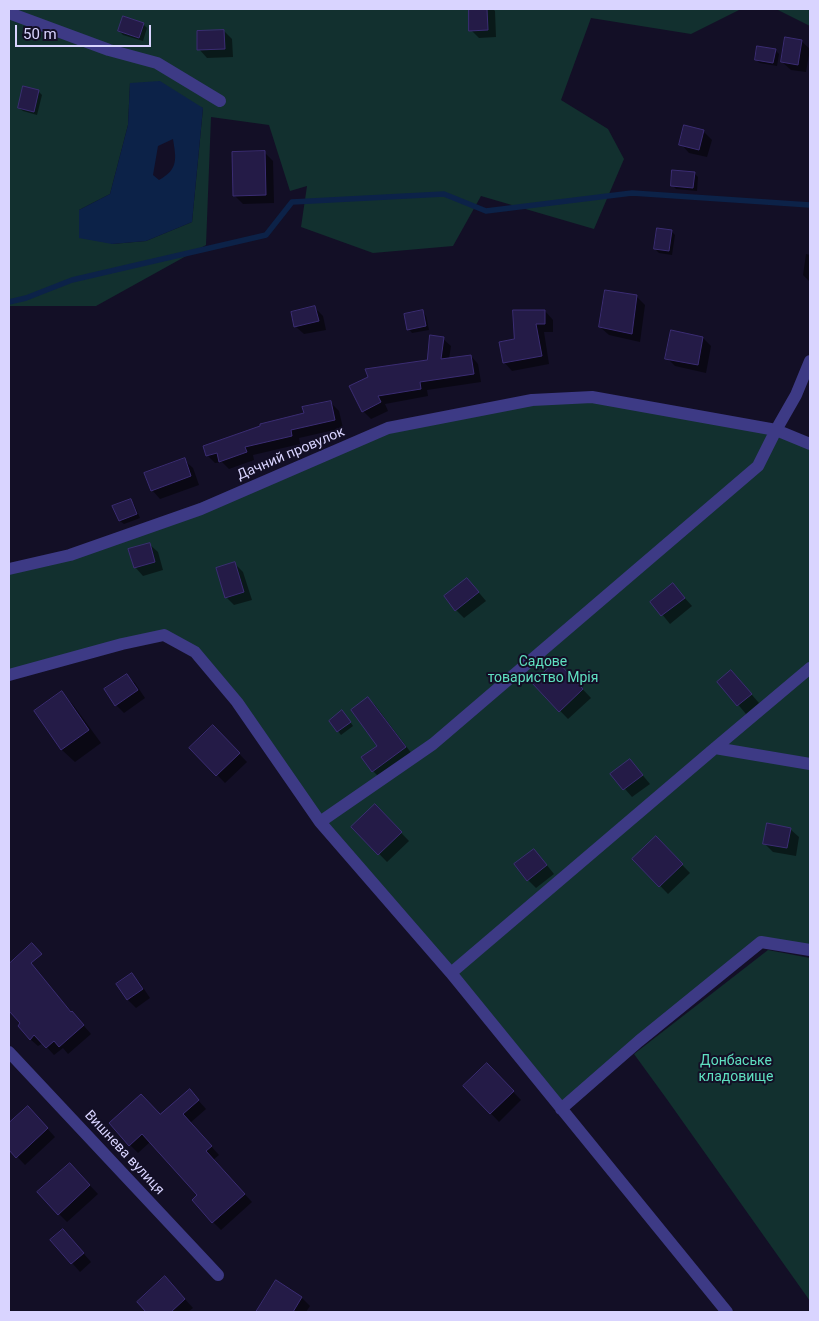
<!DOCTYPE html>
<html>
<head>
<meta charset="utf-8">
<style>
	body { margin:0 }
	#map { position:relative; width:819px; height:1321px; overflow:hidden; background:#130f26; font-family:Roboto,sans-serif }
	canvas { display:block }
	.frame { position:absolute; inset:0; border:10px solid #d9d4ff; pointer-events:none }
	.scale { position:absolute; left:15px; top:25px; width:136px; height:22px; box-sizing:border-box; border:2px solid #d9d4ff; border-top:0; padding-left:6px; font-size:15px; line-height:18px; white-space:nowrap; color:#d9d4ff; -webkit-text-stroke:4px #130f26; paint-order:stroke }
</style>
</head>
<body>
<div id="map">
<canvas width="819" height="1321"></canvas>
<div class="frame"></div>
<div class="scale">50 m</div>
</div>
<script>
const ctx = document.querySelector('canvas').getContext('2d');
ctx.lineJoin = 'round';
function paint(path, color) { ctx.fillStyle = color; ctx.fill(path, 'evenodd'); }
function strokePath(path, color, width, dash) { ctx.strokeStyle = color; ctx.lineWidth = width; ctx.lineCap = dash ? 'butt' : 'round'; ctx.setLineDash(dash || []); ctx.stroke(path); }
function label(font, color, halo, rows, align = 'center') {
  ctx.font = font + ' Roboto,sans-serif'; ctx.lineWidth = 4; ctx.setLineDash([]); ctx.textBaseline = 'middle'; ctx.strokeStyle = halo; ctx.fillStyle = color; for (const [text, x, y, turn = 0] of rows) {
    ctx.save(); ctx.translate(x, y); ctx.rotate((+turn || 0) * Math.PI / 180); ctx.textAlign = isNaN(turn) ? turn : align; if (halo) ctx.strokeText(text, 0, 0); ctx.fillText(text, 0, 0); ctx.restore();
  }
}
const green = new Path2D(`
	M9,9H741L691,34L591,18L561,100L608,129L624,159L594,229L481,196L453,246L373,253L301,227L307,186L290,191L269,125L211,117L206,245L96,306H9ZM130,83L203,108L192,222L146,241L112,244L79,210L110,194L128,125Z
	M776,9H810V26Z
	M592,397L776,430L810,444V950L761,942L561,1109L320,822L195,652L164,635L9,675V569L70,555L388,428L532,400Z
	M768,950L810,958V1301L666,1098L634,1054Z`);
const water = new Path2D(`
	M160,81L203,108L192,222L146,241L112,244L79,238V210L110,194L128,125L130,83ZM173,139C176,158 179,169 159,180L153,175L158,146Z`);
const shadow = new Path2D(`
	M470,9H493L495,11L496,37L479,38L471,30Z
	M143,24L147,28L143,41L123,35L119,31Z
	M224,31L232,39L233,57L207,58L199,49Z
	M801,41L810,49L806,72L791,70L782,62Z
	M775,50L779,54L777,66L760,63L756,60Z
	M38,91L42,95L37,115L23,111L19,108Z
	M685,127L704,132L712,140L707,157L689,153L681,144Z
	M264,152L273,161L274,203L243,204L235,196Z
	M694,173L698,177L697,191L676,189L672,185Z
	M671,231L675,235L672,255L659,253L655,249Z
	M806,254L810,255V282L803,275Z
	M637,297L645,305L640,342L609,335L600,327Z
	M315,308L323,316L326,330L304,334L295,326Z
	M545,311L553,320V332H544L549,364L512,371L504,362L515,340Z
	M423,312L426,316L429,330L412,333L409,329Z
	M703,338L711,346L706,373L675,366L667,358Z
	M443,339L451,346L449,359L471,356L478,364L481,382L427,390L428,396L385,404L388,411L371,419L363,411L351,387L369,377L428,361Z
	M330,402L339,411L343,428L299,438L300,444L253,455L254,460L229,469L222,462L215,463L207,455L305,414Z
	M184,460L193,468L199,485L160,499L152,490Z
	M130,500L134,504L140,518L124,524L120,521Z
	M149,544L158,552L163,570L143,576L135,567Z
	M235,564L243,572L252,600L234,605L226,597Z
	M673,585L692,606L670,624L652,602Z
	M475,588L486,601L464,618L456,610Z
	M557,662L591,698L568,719L534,684Z
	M126,675L135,683L145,698L124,713L116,705Z
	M739,680L759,703L746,714L719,682Z
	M62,693L74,706L101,743L75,762L62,750L35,712Z
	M368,699L375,705L412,754L380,778L373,771L379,746Z
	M346,716L353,726L341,735L338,731Z
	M213,727L247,762L225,783L191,748Z
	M630,760L650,784L632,797L612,774Z
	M375,806L409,841L387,862L353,827Z
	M790,829L799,837L796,856L773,852L764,843Z
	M656,838L690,873L668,894L634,859Z
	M542,859L554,874L536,888L528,880Z
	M23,956L91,1034L68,1054L63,1048L54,1055L43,1043L38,1046L30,1039L22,1024L9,1009V970Z
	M132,975L140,983L150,998L136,1008L128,1000L118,985Z
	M487,1065L521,1100L499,1122L465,1086Z
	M197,1099L206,1109L190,1123L219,1155L213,1160L252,1202L221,1230L213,1222L199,1195L150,1142L138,1153L130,1145L160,1116Z
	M28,1107L55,1137L25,1165L9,1148V1125Z
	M78,1173L98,1194L67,1222L59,1214Z
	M71,1239L91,1262L80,1272L52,1240Z
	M277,1282L302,1298L310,1306L306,1312H258Z
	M173,1286L193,1308L188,1312H148L138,1302Z`);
const stream = new Path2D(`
	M9,302L26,298L72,280L266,235L292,202L444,194L486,211L632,193L810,205`);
const building = new Path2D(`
	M469,9H487L488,30L469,31Z
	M123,16L144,23L139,38L118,31Z
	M224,30L225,49L197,50V31Z
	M785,37L802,40L798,65L781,62Z
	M757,46L776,49L773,63L755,60Z
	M23,86L39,90L34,112L18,108Z
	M684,125L704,130L699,150L679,145Z
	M265,151L266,195L233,196L232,152Z
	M672,170L695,172L693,188L671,186Z
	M657,228L672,230L669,251L654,249Z
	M605,290L637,295L632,334L599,327Z
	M315,306L319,321L294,327L291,312Z
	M423,310L426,326L407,330L404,314Z
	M513,310H545V324H536L542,356L503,363L499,342L514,339Z
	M671,330L703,337L698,365L665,359Z
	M430,335L444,337L441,359L471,355L474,374L420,382L421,389L378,396L381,402L362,412L349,386L368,377L365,369L427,360Z
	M331,401L335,420L291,430L292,436L245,447L247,452L219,462L217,453L206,456L203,446L260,426V424L304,413L302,407Z
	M185,458L191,476L151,491L144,473Z
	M131,499L137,514L119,521L112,506Z
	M150,543L155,562L134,568L128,549Z
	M235,562L244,592L225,598L216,568Z
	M467,578L479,592L455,611L444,596Z
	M673,583L685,598L661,616L650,602Z
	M557,661L583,689L559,712L532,683Z
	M731,670L752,694L737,706L717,682Z
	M127,674L138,690L115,706L104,689Z
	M62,691L89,730L61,750L34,711Z
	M368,697L406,747L372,772L361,757L377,746L351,710Z
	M342,710L351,722L337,732L329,721Z
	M213,725L240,753L216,776L189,748Z
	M630,759L643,775L623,790L610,774Z
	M375,804L402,832L378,855L351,827Z
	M767,823L791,828L787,848L763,844Z
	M656,836L683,864L659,887L632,859Z
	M534,849L547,865L527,881L514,864Z
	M32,943L42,954L31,963L71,1012L72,1011L84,1025L59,1047L54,1041L46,1048L34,1035L30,1040L18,1026L20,1023L9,1011V964Z
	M132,973L143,989L127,1000L116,984Z
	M487,1063L514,1091L490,1114L463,1086Z
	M190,1089L199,1100L183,1114L212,1146L206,1151L245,1194L212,1223L192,1200L197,1195L142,1134L129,1146L109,1123L141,1094L160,1114Z
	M28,1106L48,1128L16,1158L9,1150V1123Z
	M70,1163L90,1185L58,1215L37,1192Z
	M63,1229L84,1253L71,1264L50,1240Z
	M165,1276L185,1299L171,1312H146L137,1302Z
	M276,1280L302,1297L293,1312H256Z`);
const minor = new Path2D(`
	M9,13L109,50L157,63L220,101
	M9,569L70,555L201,509L388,428L532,400L592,397L776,430L810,444
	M9,675L122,644L164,635L195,652L237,702L320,822L451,973L727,1312
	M715,748L810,764
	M320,822L433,744L758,466L776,430L796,395L810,361
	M451,973L715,748L810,668
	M9,1052L218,1275
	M561,1109L639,1041L761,942L810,950`);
const streetNames = [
	["Дачний провулок",291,454,-23],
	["Вишнева вулиця",124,1153,47]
];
const parkNames = [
	["Садове",543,662],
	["товариство Мрія",543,678],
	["Донбаське",736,1061],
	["кладовище",736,1077]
];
paint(green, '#12302f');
paint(water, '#0c2248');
paint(shadow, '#0007');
strokePath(stream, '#0c2248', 5.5);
paint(building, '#241b47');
strokePath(building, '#3b2d73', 1);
strokePath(minor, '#3d3a85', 12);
label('14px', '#d9d4ff', '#130f26', streetNames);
label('14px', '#5fe0c0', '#130f26', parkNames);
</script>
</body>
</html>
